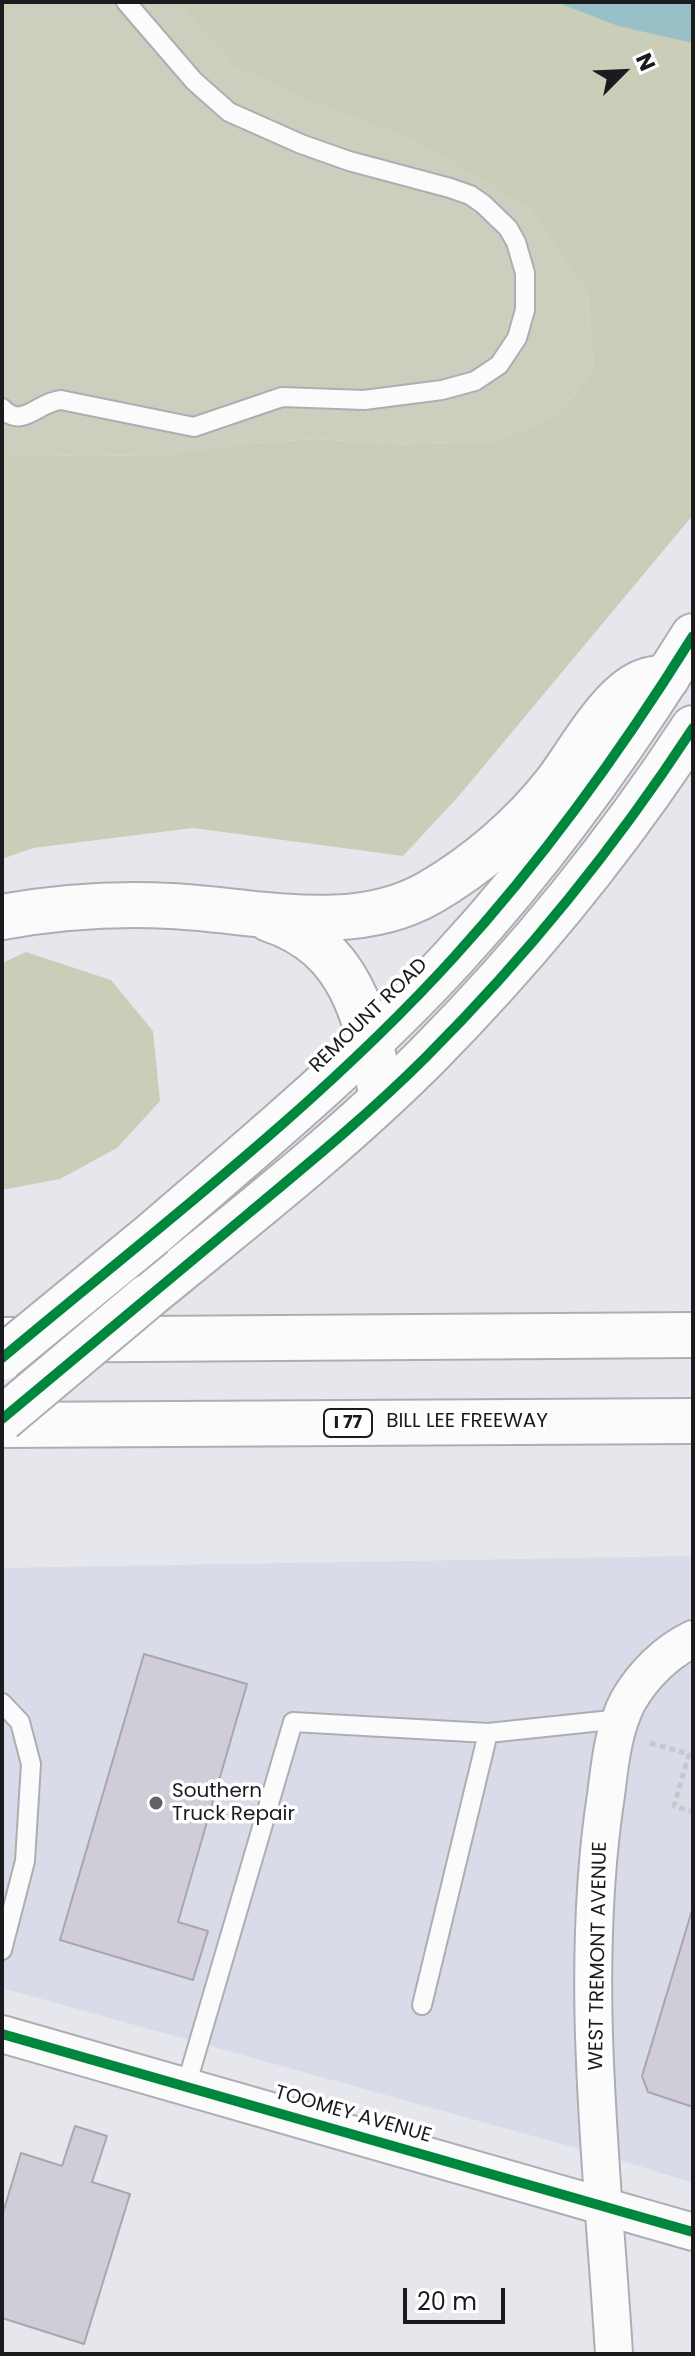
<!DOCTYPE html>
<html>
<head>
<meta charset="utf-8">
<style>
	body { margin:0 }
	#map { position:relative; width:695px; height:2356px; overflow:hidden; background:#e6e7ed; font-family:Poppins,sans-serif }
	canvas { display:block }
	.frame { position:absolute; inset:0; border:4px solid #1a1b1f; pointer-events:none }
	.north { position:absolute; left:583px; top:32px; width:80px; height:80px; -webkit-text-stroke:6px #fff; paint-order:stroke; rotate:66deg; font-size:22px; font-weight:700; line-height:32px; text-align:center; color:#1a1b1f }
	.north::after { content:''; display:block; margin:auto; width:28px; height:36px; background:#1a1b1f; clip-path:polygon(50% 0,100% 100%,50% 72%,0 100%) }
	.scale { position:absolute; left:403px; top:2288px; width:102px; height:36px; box-sizing:border-box; border:4px solid #1a1b1f; border-top:0; padding-left:10px; font-size:24px; line-height:28px; white-space:nowrap; color:#1a1b1f; -webkit-text-stroke:6px #fff; paint-order:stroke }
</style>
</head>
<body>
<div id="map">
<canvas width="695" height="2356"></canvas>
<div class="frame"></div>
<div class="north">N</div>
<div class="scale">20 m</div>
</div>
<script>
const ctx = document.querySelector('canvas').getContext('2d');
ctx.lineJoin = 'round';
function paint(path, color) { ctx.fillStyle = color; ctx.fill(path, 'evenodd'); }
function strokePath(path, color, width, dash) { ctx.strokeStyle = color; ctx.lineWidth = width; ctx.lineCap = dash ? 'butt' : 'round'; ctx.setLineDash(dash || []); ctx.stroke(path); }
function label(font, color, halo, rows, align = 'center') {
  ctx.font = font + ' Poppins,sans-serif'; ctx.lineWidth = 7; ctx.setLineDash([]); ctx.textBaseline = 'middle'; ctx.strokeStyle = halo; ctx.fillStyle = color; for (const [text, x, y, turn = 0] of rows) {
    ctx.save(); ctx.translate(x, y); ctx.rotate((+turn || 0) * Math.PI / 180); ctx.textAlign = isNaN(turn) ? turn : align; if (halo) ctx.strokeText(text, 0, 0); ctx.fillText(text, 0, 0); ctx.restore();
  }
}
const built = new Path2D(`
	M693,1556V2183L626,2162L2,1988V1568Z`);
const green = new Path2D(`
	M2,2H178L232,66L305,100L412,140L531,211L587,294L594,369L559,413L495,441L388,444L315,439L238,444L162,455L85,456L2,454Z`);
const forest = new Path2D(`
	M178,2H693V515L458,797L403,856L193,828L33,848L2,859V454L85,456L162,455L238,444L315,439L388,444L495,441L559,413L594,369L587,294L531,211L412,140L305,100L232,66Z
	M26,952L111,980L153,1031L160,1101L117,1148L60,1179L2,1190V963Z`);
const water = new Path2D(`
	M556,2H693V43L618,26Z`);
const building = new Path2D(`
	M144,1654L247,1684L178,1922L208,1931L193,1980L60,1940Z
	M693,1907V2107L648,2092L642,2076Z
	M75,2126L107,2136L92,2182L130,2194L84,2344L2,2318V2216L21,2153L62,2166Z`);
const path = new Path2D(`
	M650,1743L689,1754L674,1806L693,1812`);
const service = new Path2D(`
	M2,408C22,430 37,402 61,400L194,427L282,397L364,400L442,390L475,381L499,365L517,338L525,310V273L516,242L508,228L483,204L470,195L450,188L349,161L301,144L229,112L194,81L126,2
	M2,1703L20,1722L31,1764L25,1861L2,1950
	M422,2005L488,1733
	M186,2086L293,1722L488,1733L621,1719`);
const minor = new Path2D(`
	M2,2034L693,2232
	M614,2354C603,2172 578,1976 606,1795C610,1763 613,1730 628,1701C643,1675 666,1652 693,1639`);
const secondary = new Path2D(`
	M153,1234C256,1145 361,1058 453,958C544,859 622,751 693,636
	M147,1297C242,1219 340,1143 427,1056C526,956 616,846 693,728`);
const motorway = new Path2D(`
	M2,917C58,907 115,903 171,906C255,910 352,937 429,893C476,866 523,826 557,782C576,756 599,716 623,695C635,684 650,677 667,678
	M269,919C354,947 367,1021 382,1098
	M2,1340L693,1335
	M2,1425L693,1421`);
const secondaryBridge = new Path2D(`
	M2,1358L153,1234
	M2,1419L147,1297`);
const cycleway = new Path2D(`
	M2,1358C156,1229 319,1106 455,956C545,857 622,750 693,636
	M2,1419C84,1350 167,1282 249,1213C309,1163 370,1113 426,1057C526,957 616,846 693,728
	M2,2034L693,2232`);
const markers = [
	[156,1803,8,"#616267"]
];
const shields = [
	[348,1423,48]
];
const shieldNames = [
	["I 77",348,1423]
];
const streetNames = [
	["REMOUNT ROAD",369,1016,-44],
	["BILL LEE FREEWAY",467,1422],
	["WEST TREMONT AVENUE",599,1956,-89],
	["TOOMEY AVENUE",353,2115,16]
];
const poiNames = [
	["Southern",172,1792],
	["Truck Repair",172,1815]
];
paint(built, '#d9dbe8');
paint(green, '#cbcfbd');
paint(forest, '#caceb9');
paint(water, '#99c0c6');
paint(building, '#d0cdd8');
strokePath(building, '#a7a7ac', 2);
strokePath(service, '#adaeb3', 22);
strokePath(minor, '#adaeb3', 40);
strokePath(secondary, '#adaeb3', 48);
strokePath(motorway, '#adaeb3', 48);
strokePath(path, '#c7c8ca', 5, [6, 4]);
strokePath(service, '#fbfbfc', 18);
strokePath(minor, '#fbfbfc', 36);
strokePath(secondary, '#fbfbfc', 44);
strokePath(motorway, '#fbfbfc', 44);
strokePath(secondaryBridge, '#adaeb3', 48, []);
strokePath(secondaryBridge, '#fbfbfc', 44);
strokePath(cycleway, '#00873e', 10);
for (const [x, y, r, color] of markers) { const dot = new Path2D(); dot.arc(x, y, r, 0, 2 * Math.PI); ctx.fillStyle = color; ctx.fill(dot); strokePath(dot, '#fff', 3); }
for (const [x, y, w] of shields) { const box = new Path2D(); box.roundRect(x - w / 2, y - 14, w, 28, 6); ctx.fillStyle = '#fff'; ctx.fill(box); strokePath(box, '#1a1b1f', 2); }
label('bold 18px', '#1a1b1f', null, shieldNames);
label('20px', '#1a1b1f', '#fff', streetNames);
label('20px', '#1a1b1f', '#fff', poiNames, 'left');
</script>
</body>
</html>
